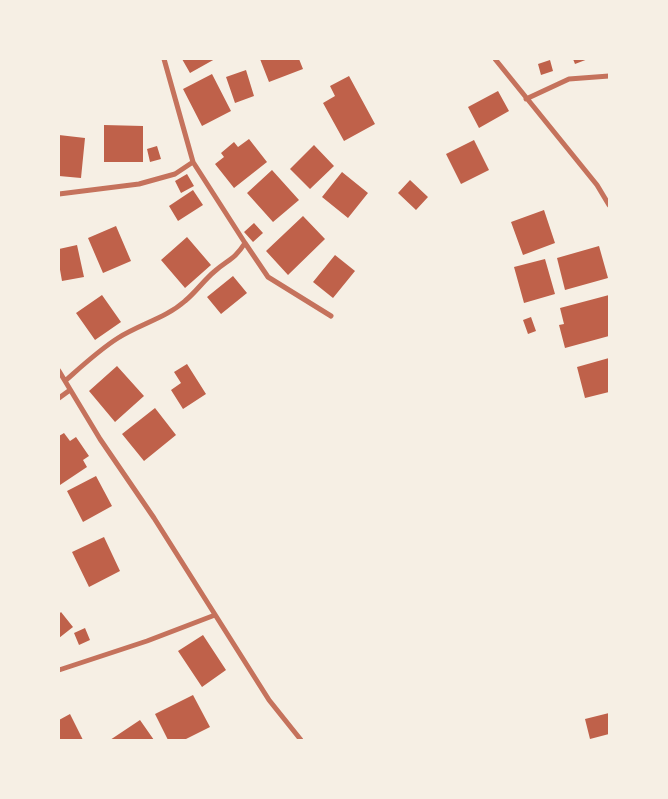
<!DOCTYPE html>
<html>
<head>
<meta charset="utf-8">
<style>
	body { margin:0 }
	#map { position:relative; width:668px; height:799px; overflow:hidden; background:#f6efe4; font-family:"Asap Condensed",sans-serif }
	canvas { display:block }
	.frame { position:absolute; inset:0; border:60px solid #f6efe4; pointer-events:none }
</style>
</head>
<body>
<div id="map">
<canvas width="668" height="799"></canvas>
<div class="frame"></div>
</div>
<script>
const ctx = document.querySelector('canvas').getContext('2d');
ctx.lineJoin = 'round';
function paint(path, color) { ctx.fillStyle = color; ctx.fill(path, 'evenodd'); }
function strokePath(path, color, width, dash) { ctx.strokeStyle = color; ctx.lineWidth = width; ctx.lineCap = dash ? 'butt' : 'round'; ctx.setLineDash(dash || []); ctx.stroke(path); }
const building = new Path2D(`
	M182,59H215L190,73Z
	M260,59H299L303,69L269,82Z
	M573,59H588L575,64Z
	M550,60L553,71L541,75L538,64Z
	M246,70L254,96L235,103L226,77Z
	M212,74L231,111L202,126L183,89Z
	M349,76L375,124L344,141L323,103L335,96L330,86Z
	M498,91L509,111L479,128L468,107Z
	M104,125L143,126V162H104Z
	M59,135L85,138L81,178L59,176Z
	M249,139L267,162L234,188L215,164L224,157L221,153L234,142L238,147Z
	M474,140L489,170L461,184L446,154Z
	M314,145L334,166L310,189L290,169Z
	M157,146L161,159L150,162L147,149Z
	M272,170L299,200L273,222L247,193Z
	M342,172L368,193L348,218L322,197Z
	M187,174L194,186L181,193L175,181Z
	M410,180L428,197L416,210L398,193Z
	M193,190L203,205L178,221L169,206Z
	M544,210L555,243L523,255L511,222Z
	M303,216L325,239L288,275L266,251Z
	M254,223L263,233L253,242L244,232Z
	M116,226L131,261L103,273L88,238Z
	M187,237L211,265L185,288L161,260Z
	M77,245L84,277L62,281L59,264V249Z
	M599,246L608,278L565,290L557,258Z
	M335,255L355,271L333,298L313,282Z
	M545,259L555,294L524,303L514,267Z
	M233,276L247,293L221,314L207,297Z
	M102,295L121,322L95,340L76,313Z
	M609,295V336L565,348L559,325L564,324L560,308Z
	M531,317L536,331L528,334L523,320Z
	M609,358V392L585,398L577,367Z
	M187,364L206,394L183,409L171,390L181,383L174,372Z
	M117,366L144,396L115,422L89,391Z
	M155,408L176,435L144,461L122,434Z
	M64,433L70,441L76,437L89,456L83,460L87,467L60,485L59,483V436Z
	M96,476L112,506L83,522L67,491Z
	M104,537L120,571L89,587L72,552Z
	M61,612L73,627L59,638V614Z
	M85,628L90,640L79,645L74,633Z
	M203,635L226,670L202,687L178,651Z
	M193,695L210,727L184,740H168L155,714Z
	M609,713V734L590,739L585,719Z
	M70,714L83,740H59V720Z
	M140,720L154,740H110Z`);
const minor = new Path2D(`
	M495,59L597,185L609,205
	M526,99L569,79L609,76
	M59,194L139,184L175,174L193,162
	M245,243L268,277L331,316
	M59,371L100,439L154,518L269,700L301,740
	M65,381C82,366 99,350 118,338C140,324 166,318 185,301C196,292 204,280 215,271C229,259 234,260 245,243L193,162L164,59
	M59,398L70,390
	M59,670L147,641L215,615`);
paint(building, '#bf614a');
strokePath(minor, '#c5725c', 5);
</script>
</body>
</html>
